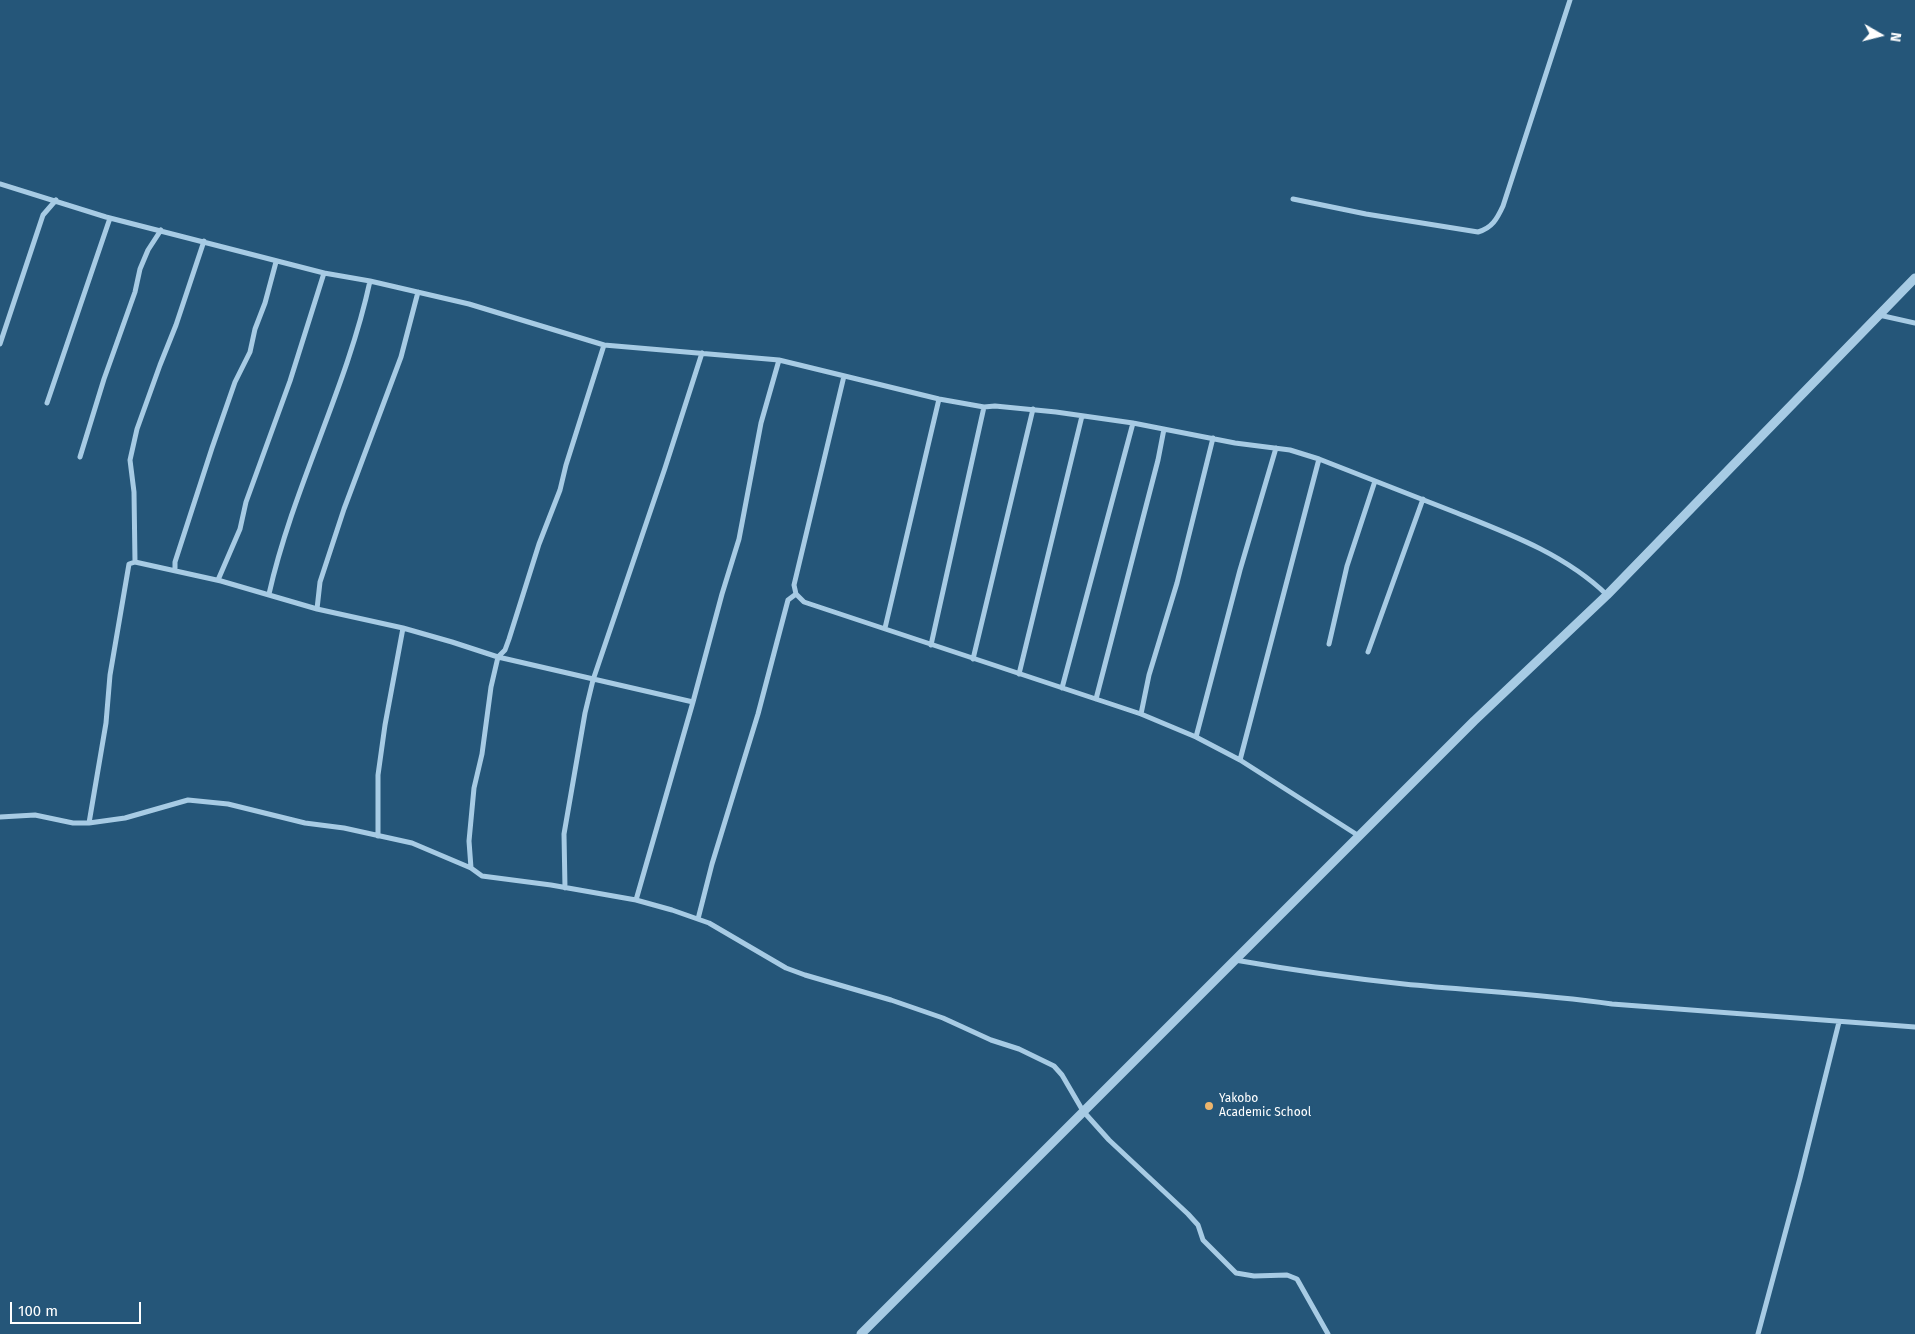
<!DOCTYPE html>
<html>
<head>
<meta charset="utf-8">
<style>
	body { margin:0 }
	#map { position:relative; width:1915px; height:1334px; overflow:hidden; background:#255679; font-family:"Fira Sans",sans-serif }
	canvas { display:block }
	.north { position:absolute; left:1855px; top:10px; width:50px; height:50px; -webkit-text-stroke:4px #255679; paint-order:stroke; rotate:98deg; font-size:14px; font-weight:700; line-height:20px; text-align:center; color:#fff }
	.north::after { content:''; display:block; margin:auto; width:18px; height:22px; background:#fff; clip-path:polygon(50% 0,100% 100%,50% 72%,0 100%) }
	.scale { position:absolute; left:10px; top:1302px; width:131px; height:22px; box-sizing:border-box; border:2px solid #fff; border-top:0; padding-left:6px; font-size:15px; line-height:18px; white-space:nowrap; color:#fff; -webkit-text-stroke:4px #255679; paint-order:stroke }
</style>
</head>
<body>
<div id="map">
<canvas width="1915" height="1334"></canvas>
<div class="north">N</div>
<div class="scale">100 m</div>
</div>
<script>
const ctx = document.querySelector('canvas').getContext('2d');
ctx.lineJoin = 'round';
function strokePath(path, color, width, dash) { ctx.strokeStyle = color; ctx.lineWidth = width; ctx.lineCap = dash ? 'butt' : 'round'; ctx.setLineDash(dash || []); ctx.stroke(path); }
function label(font, color, halo, rows, align = 'center') {
  ctx.font = font + ' "Fira Sans",sans-serif'; ctx.lineWidth = 4.5; ctx.setLineDash([]); ctx.textBaseline = 'middle'; ctx.strokeStyle = halo; ctx.fillStyle = color; for (const [text, x, y, turn = 0] of rows) {
    ctx.save(); ctx.translate(x, y); ctx.rotate((+turn || 0) * Math.PI / 180); ctx.textAlign = isNaN(turn) ? turn : align; if (halo) ctx.strokeText(text, 0, 0); ctx.fillText(text, 0, 0); ctx.restore();
  }
}
const minor = new Path2D(`
	M0,184L106,217L324,273L370,281L469,304L604,345L779,360L939,399L984,407L995,406L1056,412L1133,423L1235,443L1290,450L1319,459C1365,477 1411,495 1457,513C1510,534 1566,555 1607,595
	M1293,199L1366,214L1478,232C1492,228 1497,219 1503,206L1570,0
	M1879,315L1915,323
	M0,344L43,215L56,200
	M844,376L794,585L796,594L804,602L1141,714L1196,737L1240,760L1359,836
	M47,403L110,218
	M80,457L104,379L135,292L140,269L148,250L161,230
	M135,562L134,492L130,460L137,429L160,365L176,325L204,241
	M175,570V562L212,448L235,382L250,352L255,329L265,303L276,262
	M218,580L240,529L246,502L290,381L324,273
	M269,594C293,487 347,388 370,281
	M317,609L320,582L344,509L401,357L418,292
	M885,628L939,399
	M1329,644L1347,566L1375,481
	M931,645L984,407
	M1368,652L1423,499
	M973,659L1033,409
	M1019,674L1082,416
	M1062,688L1133,423
	M1096,699L1158,460L1164,429
	M1141,714L1149,675L1177,583L1213,438
	M1196,737L1240,570L1276,448
	M1240,760L1319,459
	M0,817L35,815L73,823H89L125,818L188,800L228,804L305,823L344,828L412,843L471,868L482,876L551,885L636,900L672,910L709,923L786,968L805,975L891,1000L943,1018L991,1040L1019,1049L1054,1066L1062,1075L1083,1111L1109,1140L1188,1214L1198,1225L1203,1240L1236,1273L1254,1276L1287,1275L1297,1279L1328,1334
	M89,823L106,723L110,675L129,564L135,562L221,581L317,609L403,628L452,642L498,657L693,702
	M378,836V775L385,725L403,628
	M471,868L469,841L474,788L482,754L491,687L498,657L505,650L509,639L539,544L560,490L566,465L604,345
	M565,888L564,834L585,713L593,680L665,468L702,353
	M636,900L693,702L722,594L739,539L761,423L779,360
	M698,919L712,864L758,714L788,600L796,594
	M1235,960C1292,970 1348,978 1404,984C1474,991 1543,994 1612,1004L1915,1027
	M1758,1334L1800,1178L1839,1022`);
const tertiary = new Path2D(`
	M861,1334L1474,721L1607,595L1915,278`);
const markers = [
	[1209,1106,5,"#edb56c"]
];
const poiNames = [
	["Yakobo",1219,1099],
	["Academic School",1219,1113]
];
strokePath(minor, '#a7cbe4', 5);
strokePath(tertiary, '#a7cbe4', 9);
for (const [x, y, r, color] of markers) { const dot = new Path2D(); dot.arc(x, y, r, 0, 2 * Math.PI); ctx.fillStyle = color; ctx.fill(dot); strokePath(dot, '#255679', 2); }
label('12px', '#fff', '#255679', poiNames, 'left');
</script>
</body>
</html>
